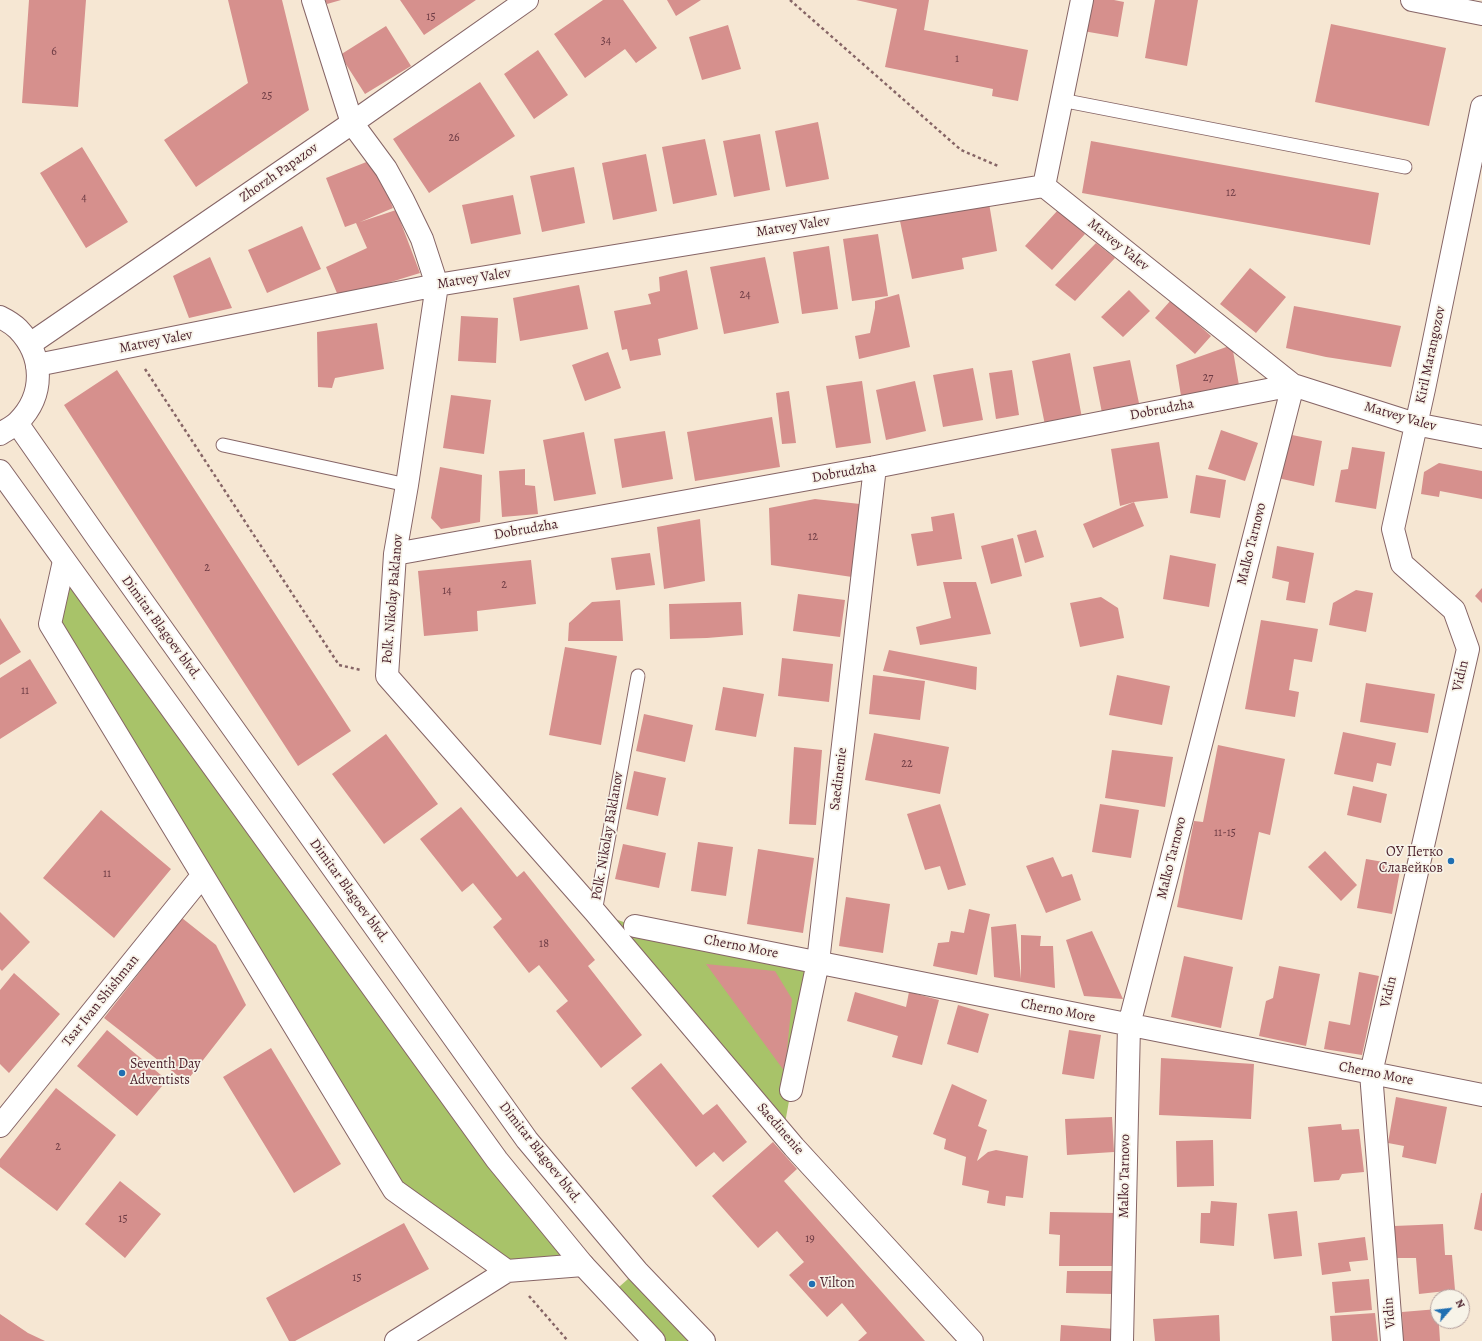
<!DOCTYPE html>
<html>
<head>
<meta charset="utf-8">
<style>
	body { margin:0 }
	#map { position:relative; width:1482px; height:1341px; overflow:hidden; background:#f6e7d3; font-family:Alegreya,serif }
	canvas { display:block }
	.north { position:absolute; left:1430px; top:1289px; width:40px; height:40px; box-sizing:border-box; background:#f7f3e8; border:1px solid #b29e9c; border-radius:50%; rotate:62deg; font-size:11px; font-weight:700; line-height:16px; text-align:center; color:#4a1f2b }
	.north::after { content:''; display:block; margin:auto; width:14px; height:18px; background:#1f6fb2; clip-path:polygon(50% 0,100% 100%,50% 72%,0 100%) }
</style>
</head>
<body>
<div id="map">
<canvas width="1482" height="1341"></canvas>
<div class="north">N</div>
</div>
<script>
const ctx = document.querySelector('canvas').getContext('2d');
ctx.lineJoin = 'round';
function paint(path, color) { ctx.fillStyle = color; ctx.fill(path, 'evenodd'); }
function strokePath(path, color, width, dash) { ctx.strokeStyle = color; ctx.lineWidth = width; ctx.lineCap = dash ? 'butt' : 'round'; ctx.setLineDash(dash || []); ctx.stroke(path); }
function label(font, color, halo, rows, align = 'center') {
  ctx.font = font + ' Alegreya,serif'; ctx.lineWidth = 3.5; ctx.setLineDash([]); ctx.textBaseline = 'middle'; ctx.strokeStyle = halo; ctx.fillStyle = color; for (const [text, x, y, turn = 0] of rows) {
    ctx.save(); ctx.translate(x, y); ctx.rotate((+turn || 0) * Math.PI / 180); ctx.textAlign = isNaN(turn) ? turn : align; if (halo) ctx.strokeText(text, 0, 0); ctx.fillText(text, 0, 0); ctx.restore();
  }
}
const green = new Path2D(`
	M64,561L583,1265L507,1271L394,1190L50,624Z
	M595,912L635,926L818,962L791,1090L783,1134Z
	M637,1271L704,1341H654L610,1295Z`);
const building = new Path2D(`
	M29,0H86L78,107L22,103Z
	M228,0H282L309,110L196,187L164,140L248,83Z
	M325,0H341L327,4Z
	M400,0H476L424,35Z
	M603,0H623L657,48L636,63L625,49L585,78L554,34Z
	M667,0H701L676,16Z
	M856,0H929L924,30L1028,50L1018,101L992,96L993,89L885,67L897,9Z
	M1088,0H1114L1124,2L1118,37L1083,31Z
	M1155,0H1198L1187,66L1145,58Z
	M1331,24L1446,48L1429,126L1315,102Z
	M728,25L741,69L702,80L689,37Z
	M386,26L411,66L365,94L340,55Z
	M538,50L568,95L534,119L504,74Z
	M480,82L515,136L429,193L393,139Z
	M818,122L829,179L786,187L775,131Z
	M760,134L770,190L734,197L723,141Z
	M705,139L717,195L673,204L662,147Z
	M1091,141L1379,193L1370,245L1082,193Z
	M82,147L128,222L86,248L40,173Z
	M646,154L657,211L613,220L602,163Z
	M374,159L393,208L360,222L396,210L420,273L339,298L326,267L367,248L356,223L345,227L326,178Z
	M574,167L585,223L542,232L530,176Z
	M513,195L521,234L471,244L462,205Z
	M989,203L997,251L962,258L964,269L912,279L900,221Z
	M1058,210L1085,234L1052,270L1025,246Z
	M302,226L321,269L267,293L248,250Z
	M878,234L888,296L852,301L843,239Z
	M1096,243L1115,258L1075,301L1055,285Z
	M829,246L838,309L802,314L793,252Z
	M210,257L232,308L189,318L173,276Z
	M765,257L779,323L724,334L710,267Z
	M1250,268L1286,297L1256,333L1220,304Z
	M687,270L698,329L658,339L661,355L630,361L627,349L622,350L614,311L651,304L648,294L660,291L659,277Z
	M579,285L588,329L520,341L513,298Z
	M1129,290L1150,311L1123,337L1101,317Z
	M899,294L910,347L859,359L855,336L870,333L875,308V301Z
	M1171,300L1211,336L1195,354L1155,318Z
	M1294,306L1401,326L1391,367L1326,357L1286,348Z
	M461,316L498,318L496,363L458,361Z
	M377,323L384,369L335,378L332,388L318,387L317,332Z
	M1232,345L1240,391L1182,402L1176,365Z
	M608,352L621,388L585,401L572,365Z
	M1070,353L1082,418L1045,425L1032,361Z
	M1130,360L1140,408L1102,413L1093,367Z
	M973,368L983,420L943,427L933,375Z
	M117,370L351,731L298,766L64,405Z
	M1012,370L1019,415L996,419L989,373Z
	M862,381L871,443L836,448L826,386Z
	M915,381L926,431L886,440L876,390Z
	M789,391L796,443L782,444L776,393Z
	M451,395L491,400L484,454L443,448Z
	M772,417L780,467L695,481L687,432Z
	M1221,430L1258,443L1245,481L1208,469Z
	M665,431L673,479L622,488L614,439Z
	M584,432L596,494L554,501L543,440Z
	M1282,433L1322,441L1314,486L1273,477Z
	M1159,442L1168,498L1134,502L1120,506L1111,449Z
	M1352,447L1385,452L1376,509L1335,502L1341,470L1348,469Z
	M1439,463L1482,471V499L1440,491L1439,497L1421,494L1424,472Z
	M440,467L482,475L480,522L441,529L431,518Z
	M525,469V485L535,486L538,514L502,517L499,471Z
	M1196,475L1226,480L1220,518L1190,513Z
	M815,499L860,504L852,577L771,565L769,508Z
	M1134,502L1144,526L1093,548L1083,524Z
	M954,513L962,559L917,566L911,534L933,531L931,517Z
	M700,519L705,581L664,589L657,527Z
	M1036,530L1044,557L1025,563L1017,535Z
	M1013,538L1022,576L991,584L981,546Z
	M1277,546L1314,553L1305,603L1286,600L1289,582L1272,578Z
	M650,553L655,585L616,590L611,558Z
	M1170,555L1216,564L1209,607L1163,599Z
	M531,560L536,604L477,611L478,631L424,636L418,571Z
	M943,582H976L991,634L920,645L916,627L951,618Z
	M1482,588V603L1475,596Z
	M1356,590L1373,593L1366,632L1329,625L1333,603Z
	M798,594L845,600L840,637L793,631Z
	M1101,597L1118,608L1124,638L1080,647L1070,603Z
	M620,600L623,641H568L569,623L592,602Z
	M741,602L743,635L707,638L670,639L669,604Z
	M0,618L21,652L0,665Z
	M1261,620L1318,629L1312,662L1294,659L1289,690L1299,692L1295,717L1245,709Z
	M565,647L617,656L601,745L549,735Z
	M889,650L977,667L976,690L883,671Z
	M782,658L833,664L829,702L778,696Z
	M30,659L57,703L0,739V678Z
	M873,675L925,681L920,720L869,714Z
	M1117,675L1170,686L1162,725L1109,715Z
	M1366,683L1435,694L1428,733L1360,722Z
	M723,687L764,694L756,737L715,730Z
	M644,714L693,725L685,762L636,751Z
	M1343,732L1396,743L1391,766L1377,763L1373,782L1334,774Z
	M874,733L949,747L940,794L865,780Z
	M386,734L438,804L384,844L332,774Z
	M1218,745L1285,759L1270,835L1259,832L1242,920L1177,907L1194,821L1203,822Z
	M794,747L822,750L816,825L789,824Z
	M1112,750L1173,757L1165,807L1105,798Z
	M634,771L666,778L658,816L626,809Z
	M1353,786L1387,794L1381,823L1347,815Z
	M940,804L966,885L948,890L940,866L925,870L907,814Z
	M1100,804L1139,810L1131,858L1092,852Z
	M461,807L517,877L524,871L595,960L588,966L642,1035L601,1068L556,1011L568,1001L539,965L529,973L493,927L502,919L473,883L462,892L420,839Z
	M101,810L171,869L114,938L43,878Z
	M698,842L733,847L726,896L691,891Z
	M623,844L666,853L659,888L615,879Z
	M758,849L814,858L803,933L747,924Z
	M1325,851L1357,885L1341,901L1308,867Z
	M1053,857L1062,877L1072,874L1081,900L1046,913L1026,866Z
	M1366,859L1401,865L1392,914L1357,908Z
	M846,897L890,904L883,953L839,946Z
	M969,909L990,914L977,975L933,966L938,943L949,942L951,931L964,933Z
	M0,912L30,942L2,971L0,969Z
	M182,918L216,945L246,1005L186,1082L104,1018Z
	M1016,924L1021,979V935L1041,936L1040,946H1053L1055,988L994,977L991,927Z
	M1092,931L1123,999L1084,996L1066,940Z
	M1184,956L1233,967L1221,1028L1171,1017Z
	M706,964L775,971L792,999L785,1072Z
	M1279,966L1320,974L1306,1046L1259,1036L1266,1001L1273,998Z
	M1359,972L1379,976L1362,1055L1324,1049L1329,1021L1350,1025Z
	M14,973L60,1014L9,1073L0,1064V990Z
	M855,992L906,1007L909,992L939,1000L922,1065L892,1057L898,1036L847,1021Z
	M958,1005L989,1014L978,1053L947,1044Z
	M107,1030L167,1080L137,1116L77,1066Z
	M1069,1030L1101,1035L1094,1079L1062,1074Z
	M271,1048L341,1164L294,1193L223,1077Z
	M1161,1058L1254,1064L1251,1119L1159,1115Z
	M661,1063L703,1115L717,1104L747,1142L723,1162L714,1152L696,1167L631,1088Z
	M952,1084L987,1100L978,1126L987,1130L977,1161L988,1152L996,1150L1028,1156L1023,1198L1006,1196L1005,1206L987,1203L989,1191L962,1185L966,1157L944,1149L946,1139L933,1134Z
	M56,1088L116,1135L57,1211L0,1167V1159Z
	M1396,1097L1447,1107L1436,1164L1402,1157L1404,1146L1388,1143Z
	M1112,1117L1114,1152L1067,1155L1065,1119Z
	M1341,1124L1342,1130L1359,1129L1364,1172L1342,1174L1339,1180L1314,1182L1308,1127Z
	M1213,1140L1214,1186L1177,1187L1176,1141Z
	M773,1142L797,1169L784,1181L925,1341H858L867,1333L842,1303L827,1317L789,1275L804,1262L777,1231L758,1248L712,1196Z
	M120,1181L161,1214L125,1258L85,1224Z
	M1481,1193H1482V1231L1474,1229Z
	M1211,1201L1237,1203L1234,1246L1200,1243L1201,1213H1210Z
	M1297,1211L1302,1256L1274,1259L1268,1214Z
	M1050,1212L1117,1213V1266H1059L1060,1235L1049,1234Z
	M404,1223L429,1269L295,1341H289L266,1298Z
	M1443,1224L1445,1255H1452L1455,1290L1419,1294L1416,1258H1396L1394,1226Z
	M1365,1237L1368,1260L1349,1262L1351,1271L1322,1275L1318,1243Z
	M1067,1271H1115L1114,1294L1066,1293Z
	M1369,1279L1372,1310L1335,1313L1332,1282Z
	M1438,1309L1440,1341H1403L1402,1312Z
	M1375,1313L1378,1341H1332L1330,1316Z
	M0,1314L28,1333L45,1341H0Z
	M1219,1315L1220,1341H1155L1153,1319Z
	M1061,1325L1115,1329V1341H1060Z`);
const path = new Path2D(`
	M790,0L961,150L998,166
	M145,369L339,665L361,670
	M529,1296L568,1341`);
const lane = new Path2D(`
	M1061,100L1405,167
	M223,445L407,485
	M595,912L638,676`);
const street = new Path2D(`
	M313,0L352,123L386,169L403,200L422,239L437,285L407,485L395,554L387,676L595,912L794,1147L972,1341
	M1412,0L1482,14
	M1044,186L1082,0
	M30,344L352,123L527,0
	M37,365L437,285L1044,186L1293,385L1415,424L1482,437
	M395,554L875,467L1293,385L1129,1025L1122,1341
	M64,561L50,624L394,1190L507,1271L583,1265
	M635,926L1482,1095
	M791,1090L818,962L875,467
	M0,1126L202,876
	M396,1341L507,1271
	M1392,1341L1371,1073L1468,649L1454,610L1402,564L1393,529L1424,389L1482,107`);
const secondary = new Path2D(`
	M0,317C6,320 13,324 18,329C44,356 45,395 18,422C13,427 6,430 0,434
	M17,423L98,539L527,1140L637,1271L704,1341
	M0,471L497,1160L583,1265L654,1341`);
const markers = [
	[1451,861,4,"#1f6fb2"],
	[122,1073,4,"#1f6fb2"],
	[812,1284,4,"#1f6fb2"]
];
const numberNames = [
	["15",431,17],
	["34",606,41],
	["6",54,52],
	["1",957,59],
	["25",267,96],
	["26",454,138],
	["12",1231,193],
	["4",84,198],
	["24",745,295],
	["27",1208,378],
	["12",813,537],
	["2",207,568],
	["2",504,585],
	["14",447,591],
	["11",25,691],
	["22",907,764],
	["11-15",1225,833],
	["11",107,874],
	["18",544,944],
	["2",58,1147],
	["15",123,1219],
	["19",810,1239],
	["15",357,1278]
];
const streetNames = [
	["Zhorzh Papazov",279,173,-35],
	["Matvey Valev",793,227,-9],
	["Matvey Valev",1118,245,39],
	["Matvey Valev",474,279,-9],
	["Matvey Valev",156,342,-11],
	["Kiril Marangozov",1431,355,-78],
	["Dobrudzha",1162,410,-11],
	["Matvey Valev",1400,417,16],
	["Dobrudzha",844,473,-10],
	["Dobrudzha",526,530,-10],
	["Malko Tarnovo",1252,544,-76],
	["Polk. Nikolay Baklanov",393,599,-85],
	["Dimitar Blagoev blvd.",161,628,54],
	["Vidin",1461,676,-77],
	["Saedinenie",839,779,-83],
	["Polk. Nikolay Baklanov",608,836,-80],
	["Malko Tarnovo",1172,858,-76],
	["Dimitar Blagoev blvd.",349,891,54],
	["Cherno More",741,947,11],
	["Vidin",1389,992,-77],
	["Tsar Ivan Shishman",101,1001,-51],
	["Cherno More",1058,1011,11],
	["Cherno More",1376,1074,11],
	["Saedinenie",780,1129,49],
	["Dimitar Blagoev blvd.",540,1153,52],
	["Malko Tarnovo",1125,1176,-89],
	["Vidin",1390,1313,-95]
];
const poiNames = [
	["ОУ Петко",1443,853,"right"],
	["Славейков",1443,869,"right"],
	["Seventh Day",130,1065],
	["Adventists",130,1081],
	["Vilton",820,1284]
];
paint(green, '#a8c369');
paint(building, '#d6908d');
strokePath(lane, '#866566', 15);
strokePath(street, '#866566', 24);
strokePath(secondary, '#866566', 24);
strokePath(path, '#866566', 2.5, [3, 3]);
strokePath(lane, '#fff', 13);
strokePath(street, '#fff', 22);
strokePath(secondary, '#fff', 22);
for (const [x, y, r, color] of markers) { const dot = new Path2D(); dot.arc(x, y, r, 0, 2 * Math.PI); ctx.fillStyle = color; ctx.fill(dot); strokePath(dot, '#f7f3e8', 1.5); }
label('12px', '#6d3b44', null, numberNames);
label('14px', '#4a1f2b', '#f7f3e8', streetNames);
label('14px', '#4a1f2b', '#f7f3e8', poiNames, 'left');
</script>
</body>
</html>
